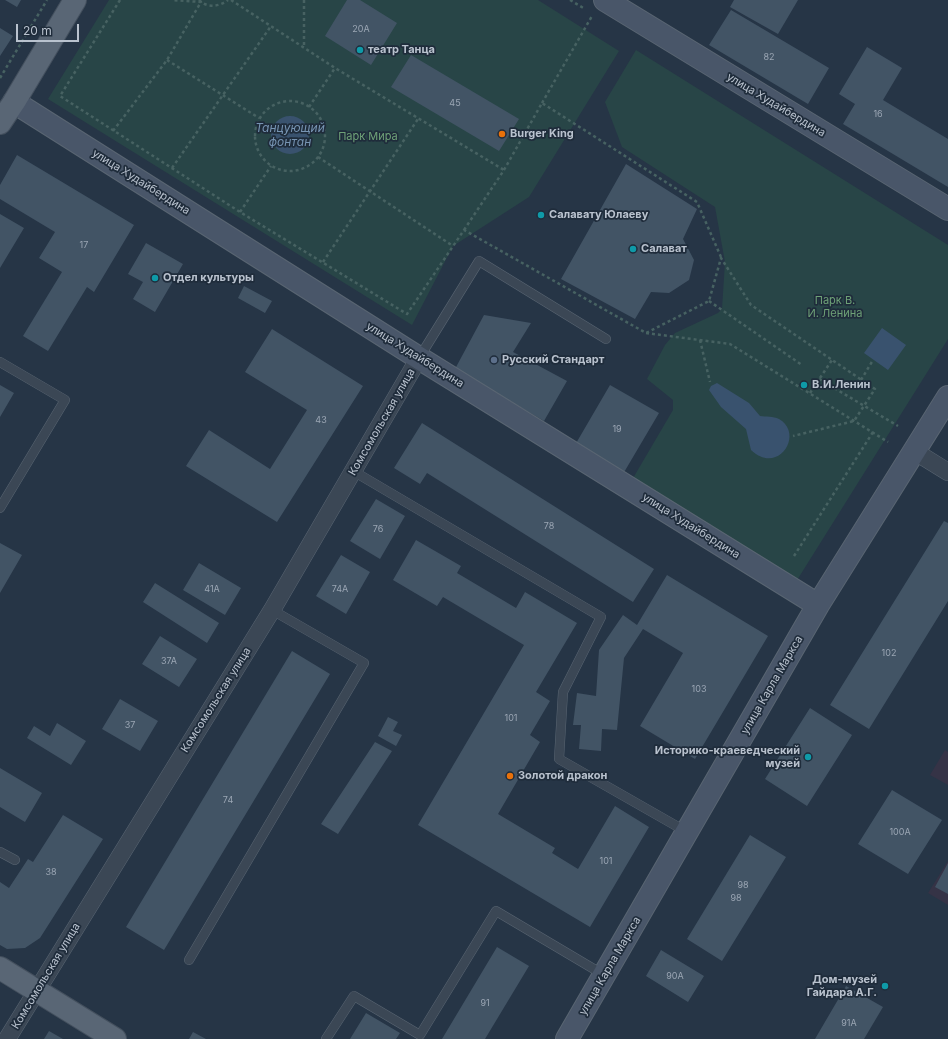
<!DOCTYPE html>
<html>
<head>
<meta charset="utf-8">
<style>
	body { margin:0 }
	#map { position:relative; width:948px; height:1039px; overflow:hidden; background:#263546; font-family:Inter,sans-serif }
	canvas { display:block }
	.scale { position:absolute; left:16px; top:24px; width:63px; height:18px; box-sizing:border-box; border:2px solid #b9c2ce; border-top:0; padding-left:5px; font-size:12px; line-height:14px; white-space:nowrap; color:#b9c2ce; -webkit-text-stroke:3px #1f2c3b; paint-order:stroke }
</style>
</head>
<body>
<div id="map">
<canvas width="948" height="1039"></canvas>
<div class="scale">20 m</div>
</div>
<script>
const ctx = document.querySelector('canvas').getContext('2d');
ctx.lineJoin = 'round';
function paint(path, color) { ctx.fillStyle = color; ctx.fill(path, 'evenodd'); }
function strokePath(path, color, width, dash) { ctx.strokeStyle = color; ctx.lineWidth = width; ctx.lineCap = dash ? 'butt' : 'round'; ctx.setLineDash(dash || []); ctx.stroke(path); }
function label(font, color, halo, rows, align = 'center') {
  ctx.font = font + ' Inter,sans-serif'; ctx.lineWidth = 3.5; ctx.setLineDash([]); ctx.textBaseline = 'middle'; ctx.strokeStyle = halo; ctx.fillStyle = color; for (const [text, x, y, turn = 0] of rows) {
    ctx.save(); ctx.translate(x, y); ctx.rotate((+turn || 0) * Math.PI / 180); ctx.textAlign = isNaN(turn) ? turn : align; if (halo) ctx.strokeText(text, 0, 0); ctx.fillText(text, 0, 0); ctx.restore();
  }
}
const medical = new Path2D(`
	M945,750L948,752V785L930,775Z
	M948,861V905L928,893Z`);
const green = new Path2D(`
	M109,0H538L619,51L529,197L453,246L412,325L48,99Z
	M636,50L948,245V339L794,585L629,485L673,410V400L647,379L665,345L675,333L718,313L722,309L725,262L715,207L622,147L605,102Z`);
const water = new Path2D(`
	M271 135a19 19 0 1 1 38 0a19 19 0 1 1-38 0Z
	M882,328L906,345L888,370L864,353Z
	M717,383L749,403L760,416C766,417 773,416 779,419C805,434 778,476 751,450L746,429L721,407L709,390L711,386Z`);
const building = new Path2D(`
	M5,0H21L17,7Z
	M347,0H360L397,23L371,65L325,36Z
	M734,0H798L778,34L730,7Z
	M731,10L829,68L808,104L709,45Z
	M0,28L13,36L0,56Z
	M867,47L902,68L883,100L948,139V187L843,124L855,104L839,94Z
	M411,55L519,119L499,151L391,87Z
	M17,155L134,225L94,292L87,287L48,351L23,336L62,272L39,258L55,232L0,199V185Z
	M626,164L697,209L683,239L694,260L689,280L669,293L651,292L635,319L561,279Z
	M0,214L24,228L0,268Z
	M146,243L183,264L155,312L133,299L143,282L128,274Z
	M244,286L272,301L265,313L238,298Z
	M484,315L531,323L513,352L567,381L544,421L455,369Z
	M272,329L363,386L277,522L186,466L209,430L270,469L307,410L245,372Z
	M0,385L14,393L0,417Z
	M610,385L659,413L623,474L575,445Z
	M422,423L654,569L633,602L427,473L420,484L394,468Z
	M376,499L405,516L380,559L350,541Z
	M944,521L948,523V601L869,729L830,705Z
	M416,540L461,566L457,573L516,608L525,592L577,623L536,692L550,701L530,735L540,742L498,814L555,848L552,853L578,869L615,806L649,827L590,927L418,825L524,645L443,597L437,606L393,580Z
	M0,543L22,555L0,593Z
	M341,555L370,572L346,614L316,596Z
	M199,563L241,588L225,615L183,590Z
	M667,575L768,636L695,759L640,726L683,653L643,629L624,658L617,730L602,729L601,751L579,749L581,725H573L577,693L596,696L599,650L623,615L637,625Z
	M155,583L219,623L207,643L143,602Z
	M160,636L197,659L179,687L142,664Z
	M292,651L330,674L164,950L126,927Z
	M120,699L158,721L140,751L102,729Z
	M810,708L852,735L807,806L765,779Z
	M388,717L398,722L393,731L402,735L396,746L378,736Z
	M57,723L86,741L71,765L27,738L34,726L50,736Z
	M375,742L392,751L338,834L321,824Z
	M0,768L42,793L25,822L0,807Z
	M892,790L942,820L908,874L858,844Z
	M63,815L103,839L40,938L25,948L7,949L0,945V882L9,888L28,859L33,862Z
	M750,835L786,857L722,961L687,939Z
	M948,863V894L935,887Z
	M497,947L529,966L485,1039H442Z
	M661,950L704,976L688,1002L646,976Z
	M846,986L883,1007L864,1039H815Z
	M366,1013L400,1033L396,1039H350Z
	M49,1031L63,1039H44Z
	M193,1032L206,1039H189Z`);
const path = new Path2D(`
	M120,0L60,96L240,212L407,314L464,230L646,333L709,301L721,258L751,305L875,389L854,421L793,436
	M199,0C207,8 219,7 228,0
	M231,0L335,68L504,170
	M304,0V47
	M570,0L585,9
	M167,60L259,118
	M0,78L47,0
	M255 136a35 35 0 1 1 70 0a35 35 0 1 1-70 0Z
	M542,103L592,16
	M309,107L335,68
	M113,131L167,60L201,2L172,0
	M318,157L453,246
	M172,168L271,26
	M240,212L271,166
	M464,230L504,170L542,103L697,202L721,257
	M323,262L418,119
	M709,301L802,365
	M646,333L730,344L888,442
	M700,340L710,382
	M819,379L898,426
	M861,380L873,360
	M810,393L832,360
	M794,556L873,432`);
const lane = new Path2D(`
	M419,358L479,261L606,339
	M0,362L65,400L0,508
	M353,471L601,617L563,692L559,759L687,832
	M0,852L15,860
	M189,960L364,663L272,610
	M326,1039L354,996L420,1035L496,911L604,975`);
const street = new Path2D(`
	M914,451L948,472
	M7,1039L272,610L419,358`);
const secondary = new Path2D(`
	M605,0L948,209
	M14,102L419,358L818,605
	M567,1039L818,605L948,397`);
const primary = new Path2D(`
	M0,123L14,102L75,0
	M0,968L115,1039`);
const markers = [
	[360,50,4,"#0f9aa8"],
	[502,134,4,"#e8710a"],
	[541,215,4,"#0f9aa8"],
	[633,249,4,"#0f9aa8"],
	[155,278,4,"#0f9aa8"],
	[494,360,4,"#5c6f8a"],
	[804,385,4,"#0f9aa8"],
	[808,757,4,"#0f9aa8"],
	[510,776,4,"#e8710a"],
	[885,986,4,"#0f9aa8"]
];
const numberNames = [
	["20А",361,29],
	["82",769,57],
	["45",455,103],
	["16",878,114],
	["17",84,245],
	["43",321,420],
	["19",617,429],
	["78",549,526],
	["76",378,529],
	["41А",212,589],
	["74А",340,589],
	["102",889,653],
	["37А",169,661],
	["103",699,689],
	["101",511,718],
	["37",130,725],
	["74",228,800],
	["100А",900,832],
	["101",606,861],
	["38",51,872],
	["98",743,885],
	["98",736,898],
	["90А",675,976],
	["91",485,1003],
	["91А",849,1023]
];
const poiNames = [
	["театр Танца",368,50],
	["Burger King",510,134],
	["Салавату Юлаеву",549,215],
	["Салават",641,249],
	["Отдел культуры",163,278],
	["Русский Стандарт",502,360],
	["В.И.Ленин",812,385],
	["Историко-краеведческий",800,751,"right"],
	["музей",800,764,"right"],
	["Золотой дракон",518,776],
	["Дом-музей",877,980,"right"],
	["Гайдара А.Г.",877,993,"right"]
];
const streetNames = [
	["улица Худайбердина",776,105,31],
	["улица Худайбердина",141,182,32],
	["улица Худайбердина",415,355,32],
	["Комсомольская улица",382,422,-60],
	["улица Худайбердина",691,526,32],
	["улица Карла Маркса",772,685,-60],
	["Комсомольская улица",216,700,-58],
	["улица Карла Маркса",610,966,-60],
	["Комсомольская улица",46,976,-59]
];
const parkNames = [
	["Парк Мира",368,137],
	["Парк В.",835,301],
	["И. Ленина",835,314]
];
const waterNames = [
	["Танцующий",290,128],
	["фонтан",290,142]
];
paint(medical, '#353346');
paint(green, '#284547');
paint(water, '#39526e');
paint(building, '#425465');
strokePath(lane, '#596572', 10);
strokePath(street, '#596572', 18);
strokePath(secondary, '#596572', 24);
strokePath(primary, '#44505e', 24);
strokePath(path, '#476262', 2.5, [3, 3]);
strokePath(lane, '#3b4755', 9);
strokePath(street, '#3b4755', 17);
strokePath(secondary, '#495669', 22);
strokePath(primary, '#596675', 22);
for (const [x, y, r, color] of markers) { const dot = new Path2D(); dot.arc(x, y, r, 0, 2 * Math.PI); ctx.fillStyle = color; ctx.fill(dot); strokePath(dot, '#1f2c3b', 1.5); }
label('9px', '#9ba6b4', null, numberNames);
label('bold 11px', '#b9c2ce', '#1f2c3b', poiNames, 'left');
label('11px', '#b9c2ce', '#1f2c3b', streetNames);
label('11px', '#6ea177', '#1f2c3b', parkNames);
label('italic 12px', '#7794b3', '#1f2c3b', waterNames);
</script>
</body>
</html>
